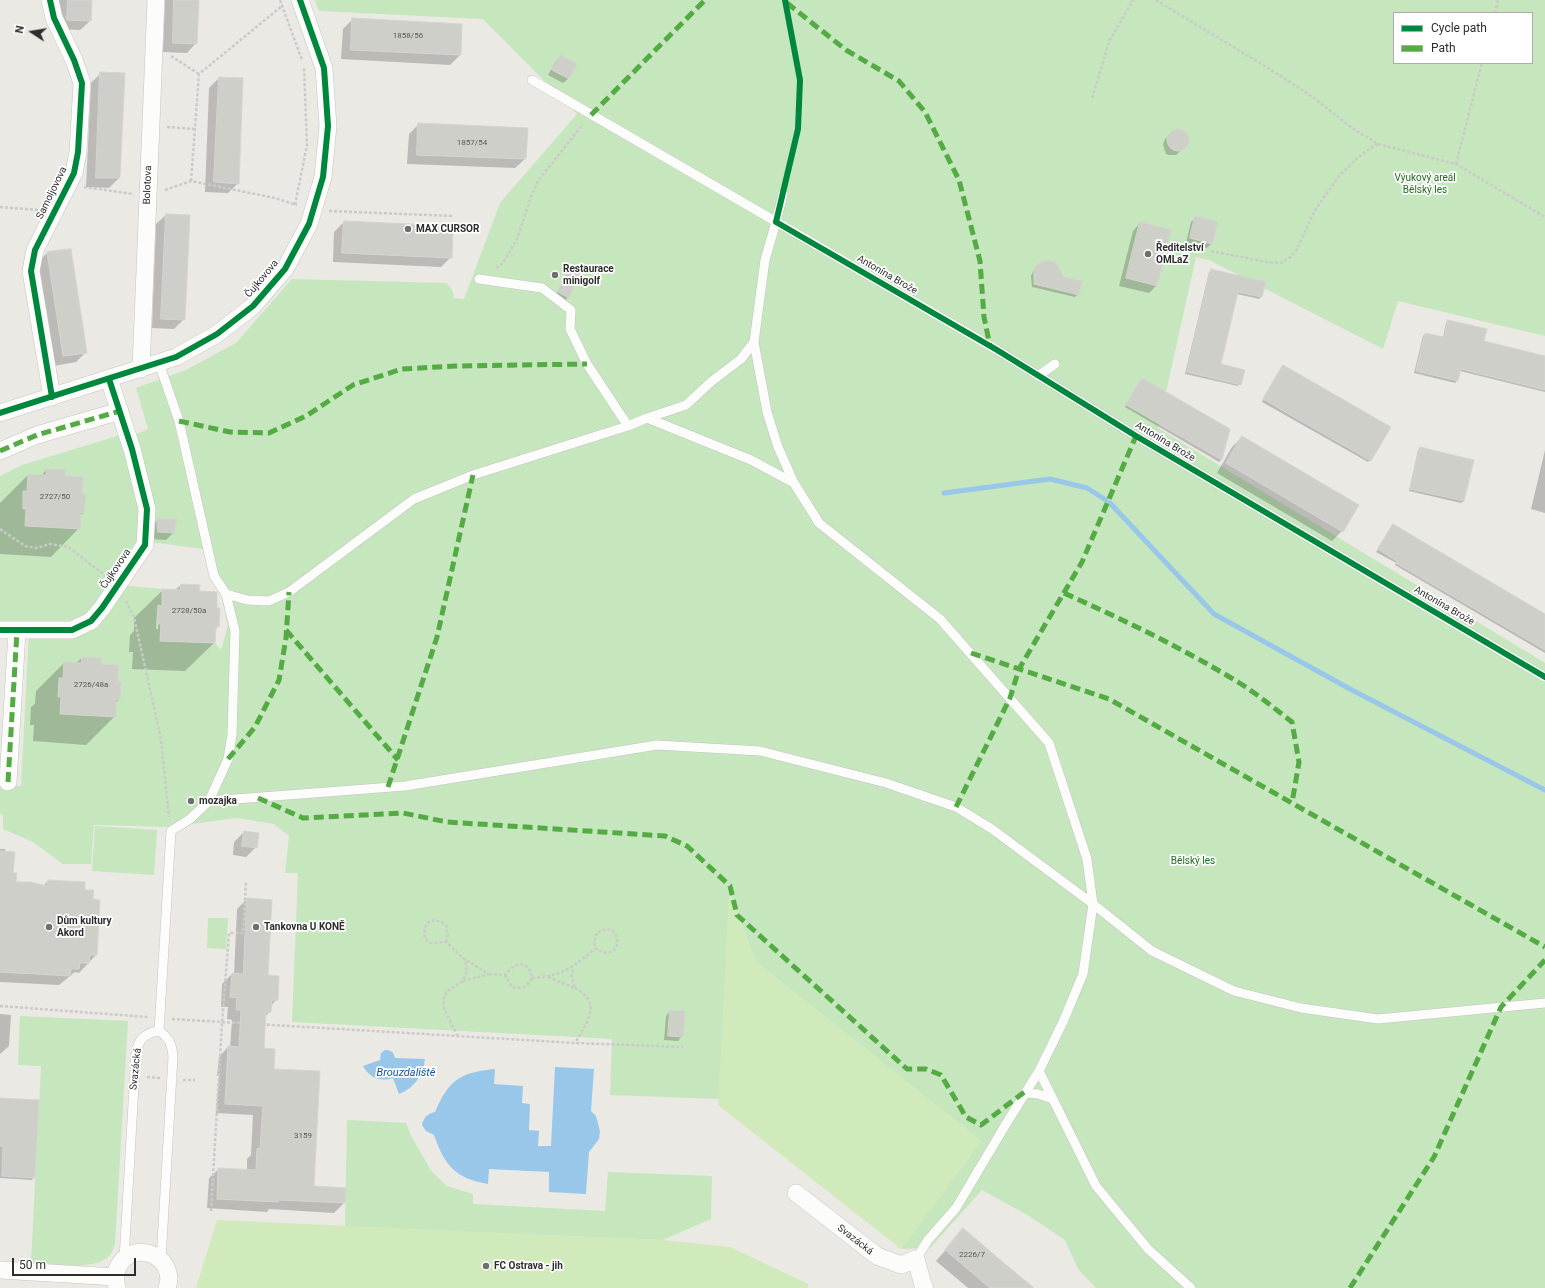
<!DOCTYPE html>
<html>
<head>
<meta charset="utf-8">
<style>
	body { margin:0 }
	#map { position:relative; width:1545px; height:1288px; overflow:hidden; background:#eae9e4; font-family:Roboto,sans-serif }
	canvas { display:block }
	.legend { position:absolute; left:1393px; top:12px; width:140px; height:52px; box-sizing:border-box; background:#fff; border:1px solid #ababab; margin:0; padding:5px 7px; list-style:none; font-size:12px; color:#2d2d2d }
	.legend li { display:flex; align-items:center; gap:8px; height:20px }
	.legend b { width:20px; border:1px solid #ababab }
	.north { position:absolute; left:12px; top:12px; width:40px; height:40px; -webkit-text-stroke:3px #fff; paint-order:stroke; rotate:282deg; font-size:11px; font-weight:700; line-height:16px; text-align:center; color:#2d2d2d }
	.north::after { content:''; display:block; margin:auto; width:14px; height:18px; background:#2d2d2d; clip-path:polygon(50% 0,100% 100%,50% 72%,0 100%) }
	.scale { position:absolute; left:12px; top:1258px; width:124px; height:18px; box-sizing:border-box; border:2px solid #2d2d2d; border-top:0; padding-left:5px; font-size:12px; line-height:14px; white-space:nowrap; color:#2d2d2d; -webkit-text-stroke:3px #fff; paint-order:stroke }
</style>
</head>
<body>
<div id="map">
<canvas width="1545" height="1288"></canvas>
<ul class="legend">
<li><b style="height:5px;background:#00873e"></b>Cycle path</li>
<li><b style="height:5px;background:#54ab44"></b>Path</li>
</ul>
<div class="north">N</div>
<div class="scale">50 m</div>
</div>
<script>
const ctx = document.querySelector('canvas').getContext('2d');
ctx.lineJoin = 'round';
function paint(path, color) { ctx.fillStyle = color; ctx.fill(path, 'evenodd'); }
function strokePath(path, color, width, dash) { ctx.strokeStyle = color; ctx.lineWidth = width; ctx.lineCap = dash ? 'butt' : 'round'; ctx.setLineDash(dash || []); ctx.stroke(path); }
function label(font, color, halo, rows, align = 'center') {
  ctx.font = font + ' Roboto,sans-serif'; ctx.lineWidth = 3.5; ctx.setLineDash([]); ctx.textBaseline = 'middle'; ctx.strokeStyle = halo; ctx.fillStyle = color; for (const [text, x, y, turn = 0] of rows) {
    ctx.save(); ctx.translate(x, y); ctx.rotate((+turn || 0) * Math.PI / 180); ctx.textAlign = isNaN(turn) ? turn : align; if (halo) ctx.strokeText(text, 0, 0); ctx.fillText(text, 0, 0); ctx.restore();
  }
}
const green = new Path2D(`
	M315,0H1545V336L1398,301L1383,349L1209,260L1196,257L1158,428L1545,663V1288H1096L1078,1269L1065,1240L1029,1216L982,1190L930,1248L901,1249L981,1141L756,962L730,894L719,1099L610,1095L612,1039L292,1022L298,873H285L289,836L274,824L236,818L169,827L94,825L91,864H63L33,842L3,829V815L0,814V786H21L29,631L0,630V476L22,465L127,433L145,545L118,585L162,589V606H158L157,624H161L160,641L215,643L221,650L228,626L218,579L203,549L150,542L132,436L148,429L136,388L186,370L236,343L292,279L447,283L453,292L454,298L464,299L500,203L577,114L483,19L319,11ZM1394,13H1532V63H1394Z
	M95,826L157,830L154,875L92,871Z
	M208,918H228L226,949L207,948Z
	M20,1016L128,1021L115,1244C114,1247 112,1252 110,1255C95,1272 51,1264 31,1263L41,1066L18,1065Z
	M347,1120L406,1123L411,1136L432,1172L447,1186L473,1194V1204L605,1211L608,1172L712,1176L711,1219L663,1240L345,1227Z`);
const pitch = new Path2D(`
	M729,893L756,962L982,1141L901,1249L718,1105Z
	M217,1220L663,1240L730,1247L808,1284V1288H196Z`);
const water = new Path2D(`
	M385,1050C391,1050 394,1052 395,1058L425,1059C423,1076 414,1088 399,1094L393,1078C380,1082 370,1078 363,1066L380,1060L381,1053Z
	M555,1067L594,1069L591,1111L596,1116L600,1131L599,1139L589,1152L586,1194L549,1192V1172L489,1169L488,1184C455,1178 445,1166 434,1135L426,1131L422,1125C424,1117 427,1114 435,1112C448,1081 460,1072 495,1069L494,1084L523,1086L522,1103L530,1104L529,1130L539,1131L538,1146H551Z`);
const shadow = new Path2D(`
	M59,0H91L90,21L80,30L57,29Z
	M165,0H198L196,43L187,53L163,52Z
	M353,19L460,55L450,65L341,59L343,29Z
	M561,56L576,64L568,79L563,83L548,75L556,61Z
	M101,73L123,74L119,178L109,188L86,187L91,83Z
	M219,78L238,183L228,193L205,192L209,88Z
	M419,124L525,159L515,168L407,164L409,134Z
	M1176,130L1183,132L1187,137L1186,146L1176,155H1169L1166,154L1163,145L1165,139Z
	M166,215L189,216L184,319L174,329L152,328L156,224Z
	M1196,217L1212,243L1207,248L1186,243L1191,222Z
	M344,222L452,227L451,257L441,267L333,262L334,232Z
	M1140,223L1156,286L1149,293L1119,286L1133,231Z
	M70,250L86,352L76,362L54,366L37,263L47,253Z
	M569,268L579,273L566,300L556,295Z
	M1035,268L1063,277L1078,294L1075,297L1032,287L1031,276Z
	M1212,270L1261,297L1259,299L1237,294L1220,365L1240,384L1238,386L1185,374L1209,272Z
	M1448,321L1482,342L1545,357V392L1460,371L1457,381L1455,383L1414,373L1423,336L1425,334L1443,338L1446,323Z
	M1283,366L1370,460L1368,462L1262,402Z
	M1142,379L1229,430L1221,460L1219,462L1125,407Z
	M1242,437L1342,531L1332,541L1217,473L1232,447Z
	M1420,448L1464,501L1461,503L1409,491L1418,450Z
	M1545,450V513L1531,509Z
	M46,470L64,477L81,495L84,512L80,516L79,528L51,557L0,554V503L28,475L41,476Z
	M157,520H176L174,532L166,540L151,539L150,527Z
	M1393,525L1545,615V653L1395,565L1396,563L1376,552Z
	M181,585L198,591L218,626L215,630L214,643L185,671L132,669L133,652H129L130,635L134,631V618L163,590H175ZM157,612H159L158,629H156Z
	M82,658L117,683L119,700L115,704V716L86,745L33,741L34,725H30L31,707L35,704L36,691L64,663H76Z
	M244,832L256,847L246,857L233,855L234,842Z
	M0,849H5V853L15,883L43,886L48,881L84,891L96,955L79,973L75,972L59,985L0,982Z
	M247,899L267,976L277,999L271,1006L270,1011L265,1017L263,1049L273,1070L313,1187L345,1188L344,1203L334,1213L269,1209L267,1212L207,1208L209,1178L219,1169L247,1170V1159L251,1155L253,1115L216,1113L219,1076H217L219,1057L228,1047L230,1048L232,1020L227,1019L228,1007H221L222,984L232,974L234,975L237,909Z
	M670,1011L682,1036L678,1041L664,1040L666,1016Z
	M0,1014L11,1015L9,1046L0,1054Z
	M0,1099L34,1177L32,1180L0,1178Z
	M963,1230L1033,1288H968L936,1261Z`);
const stream = new Path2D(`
	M944,493L1050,479L1087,488L1106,500
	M1110,503L1214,614L1350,689L1545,790`);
const building = new Path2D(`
	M68,0H92L91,21L67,20Z
	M174,0H199L197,44L173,43Z
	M352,18L462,24L461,55L351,50Z
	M561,55L577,64L569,79L552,70Z
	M100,72L125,73L120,178H96Z
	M219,77L243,78L239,184L214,182Z
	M418,123L528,128L526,159L417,155Z
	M1167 140a11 11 0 1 1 22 0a11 11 0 1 1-22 0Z
	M166,214L190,215L185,320L161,319Z
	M1195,216L1218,222L1212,244L1190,238Z
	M344,221L453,226L452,258L342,253Z
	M1140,222L1171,230L1157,286L1126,278Z
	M71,249L87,353L63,356L47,252Z
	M1047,260L1054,262L1057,265L1064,277L1082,281L1079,295L1034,284V272L1035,267L1038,264Z
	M569,267L580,272L569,298L558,292Z
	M1211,269L1266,282L1262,297L1238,292L1221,364L1245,370L1241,385L1187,372Z
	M1448,320L1487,329L1484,341L1545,356V390L1461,369L1458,381L1416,371L1425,333L1444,337Z
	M1283,365L1391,427L1371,461L1263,399Z
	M1142,378L1230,429L1222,460L1126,405Z
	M1242,436L1359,505L1343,532L1226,463Z
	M1420,447L1474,460L1464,501L1410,489Z
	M46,469L65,470V476L83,477L82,494H86L84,513L81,512L80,529L25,526L26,509H23V491H27L28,474L46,475Z
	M157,519H177L174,533L158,532Z
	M1393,524L1545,614V650L1396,563L1397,561L1378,549Z
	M181,584L200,585L199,591L217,592V608H220L219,627H216L215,643L160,641L161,624H157L158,605L162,606V589L180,590Z
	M82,657L101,658V664L118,665V682H121L120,700H116V717L60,714L61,697H58L59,678H63L64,662L81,663Z
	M244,831L259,833L257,848L242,846Z
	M0,851L15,852L13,873H17L16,882H31L47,886L48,880L85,882V890H94L93,899L100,900L97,955H90L89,963H80L79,969H71L70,976L0,972Z
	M247,898L272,900L268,975L279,976L278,1000H272L271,1012H266L264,1048L275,1049L274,1069L320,1071L314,1186L346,1188L345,1203L278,1200V1202L217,1199L218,1168L256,1170L257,1148L260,1149L263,1106L225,1104L228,1046L239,1047L241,1010H236L237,998L230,997L232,973L243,974Z
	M670,1010L685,1011L683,1037L668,1036Z
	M0,1098L39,1100L35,1178L2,1176L3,1146H0Z
	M963,1228L998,1258L1034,1288H990L945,1250Z`);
const path = new Path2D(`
	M280,0L302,60
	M1156,0L1276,73L1314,98L1352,128L1378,144L1456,164L1545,217
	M1495,13L1498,0
	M171,56L199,74
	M1092,98L1109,42L1133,0
	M167,127L195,129
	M1456,164L1482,63
	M191,181L199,74L282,6
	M84,187L133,194
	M165,190L191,181L275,198L297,205
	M295,205L307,145L304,67
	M0,207L38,210
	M329,211L453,216
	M1211,251L1267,262L1281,263L1288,259L1296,251L1315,210L1339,176L1355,160L1369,149L1378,144
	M496,268L503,263L517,239L531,197L538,181L583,124
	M0,529L25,546L36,548L50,544L68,547L106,576
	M126,601L134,617L161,739L169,817
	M446,942L448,938L446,925C432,915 422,922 425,939L430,943L446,942L465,960L467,971L463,981L447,991L443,1000L445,1011L457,1035
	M489,974L505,975C514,962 529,959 532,978C527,987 521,989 512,987L505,975
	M548,977L575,988L572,977L573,968
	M532,978C563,976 573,967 596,948L594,943L597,932L607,929L612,930C625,944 612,961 596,948
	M463,981L489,974L466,960
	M575,988C603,1003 587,1022 575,1043
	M0,1006L148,1017
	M172,1019L575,1043L683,1047
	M147,1077L160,1078
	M183,1080H195
	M211,1211L222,1023L229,933H243L246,882`);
const service = new Path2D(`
	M532,80L997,350L1136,436L1545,677
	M783,194L776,222L765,260L754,342L767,412L778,447L794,483L819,523L940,619L1049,743L1087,859L1093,904L1083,974L1063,1022L1039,1071L1006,1124L956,1208L928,1240L916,1259
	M1038,376L1055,364
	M647,418L686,405L712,381L741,359L754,342
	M628,426L647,418L751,460L794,483
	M226,594L247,600L269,601L289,592L414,499L473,475L628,426L587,364L570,329L571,310L542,288L479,279
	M209,801L405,786L657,745L760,751L886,783L956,807L992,829L1093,904L1152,951L1234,991L1301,1008L1378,1019L1545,1003
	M159,1031L171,831L190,819L209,801L228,759L232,735L235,631L226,594L214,576L179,421L159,363
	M1039,1071L1096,1186L1148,1249L1191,1288
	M1025,1093L1038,1094L1053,1099
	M124,1259L136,1052C139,1039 145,1033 159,1031C170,1038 172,1045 173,1057L161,1260`);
const minor = new Path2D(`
	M50,0L54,18L74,60L82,83L78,152L74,173L35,250L31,271L52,397
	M141,369L156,0
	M0,413L176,357L217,334L253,306L285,269L309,224L323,177L328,126L324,68L300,0
	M0,451L37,435L120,411
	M0,630H72L91,621L102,608L145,545L147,509L132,449L109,379
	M8,782L17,631
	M796,1193L877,1256L901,1265L916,1259L923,1285L925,1288
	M0,1270L116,1277
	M117,1287C115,1280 115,1272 119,1265C135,1238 178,1258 167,1288`);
const quiet = new Path2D(`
	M787,3L846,50L899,81L925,112L959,180L980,261L984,317L990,346
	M591,115L705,0
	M179,421L230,432L269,433L306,416L353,385L402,369L456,366L587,364
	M0,451L37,435L120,411
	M1064,593C1124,620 1182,648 1238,682C1257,694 1274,708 1292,722L1299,762L1292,803
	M286,630L398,760
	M971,653L1109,699L1545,947
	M228,759L255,727L279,680L286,638L289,592
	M8,782L17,631
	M388,787L437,637L473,475
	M258,798L303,818L403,813L447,822L665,836L687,846L730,886L737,915L907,1069H926L941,1075L966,1117L981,1125L1027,1090
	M956,807L1010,698L1019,669L1082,562L1136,436
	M1350,1288L1434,1157L1501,1007L1545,960`);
const cycleway = new Path2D(`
	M50,0L54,18L74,60L82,83L78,152L74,173L35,250L31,271L52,397
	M785,0L800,80L798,129L776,222L997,350L1136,436L1545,677
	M0,413L176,357L217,334L253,306L285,269L309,224L323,177L328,126L324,68L300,0
	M0,630H72L91,621L102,608L145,545L147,509L132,449L109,379`);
const markers = [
	[408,229,4,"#6f6f6d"],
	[1148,254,4,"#6f6f6d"],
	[555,275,4,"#6f6f6d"],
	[191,801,4,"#6f6f6d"],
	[49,927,4,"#6f6f6d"],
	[256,927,4,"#6f6f6d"],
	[486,1266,4,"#6f6f6d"]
];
const numberNames = [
	["1858/56",408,36],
	["1857/54",472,143],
	["2727/50",55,497],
	["2728/50a",189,611],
	["2726/48a",91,685],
	["3159",303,1136],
	["2226/7",972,1255]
];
const parkNames = [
	["Výukový areál",1425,178],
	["Bělský les",1425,190],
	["Bělský les",1193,861]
];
const streetNames = [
	["Bolotova",148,185,-88],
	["Samoljovova",52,193,-64],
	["Antonína Brože",887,275,30],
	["Čujkovova",262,279,-50],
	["Antonína Brože",1165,442,31],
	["Čujkovova",116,569,-56],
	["Antonína Brože",1444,606,30],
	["Svazácká",136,1069,-84],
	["Svazácká",855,1240,38]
];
const poiNames = [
	["MAX CURSOR",416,229],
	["Ředitelství",1156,248],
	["OMLaZ",1156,260],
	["Restaurace",563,269],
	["minigolf",563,281],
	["mozajka",199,801],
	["Dům kultury",57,921],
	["Akord",57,933],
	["Tankovna U KONĚ",264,927],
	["FC Ostrava - jih",494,1266]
];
const waterNames = [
	["Brouzdaliště",406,1073]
];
paint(green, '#c6e6be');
paint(pitch, '#d0eabb');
paint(water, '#99c7ea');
paint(shadow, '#0003');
strokePath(stream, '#99c7ea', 5);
paint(building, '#cfcfca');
strokePath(building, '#d5d4d0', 1);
strokePath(service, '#c4c4c4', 10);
strokePath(minor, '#c4c4c4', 18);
strokePath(path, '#cacac9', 2.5, [3, 2]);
strokePath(service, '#fcfcfb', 9);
strokePath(minor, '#fcfcfb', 17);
strokePath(quiet, '#54ab44', 5, [10, 5]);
strokePath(cycleway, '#00873e', 6);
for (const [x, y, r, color] of markers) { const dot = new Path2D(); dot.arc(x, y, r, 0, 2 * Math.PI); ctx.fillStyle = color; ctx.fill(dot); strokePath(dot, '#fff', 1.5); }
label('8px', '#575756', null, numberNames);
label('10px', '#1e6b1c', '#fff', parkNames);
label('10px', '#2d2d2d', '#fff', streetNames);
label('bold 10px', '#2d2d2d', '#fff', poiNames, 'left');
label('italic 11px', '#10539f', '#fff', waterNames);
</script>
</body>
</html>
